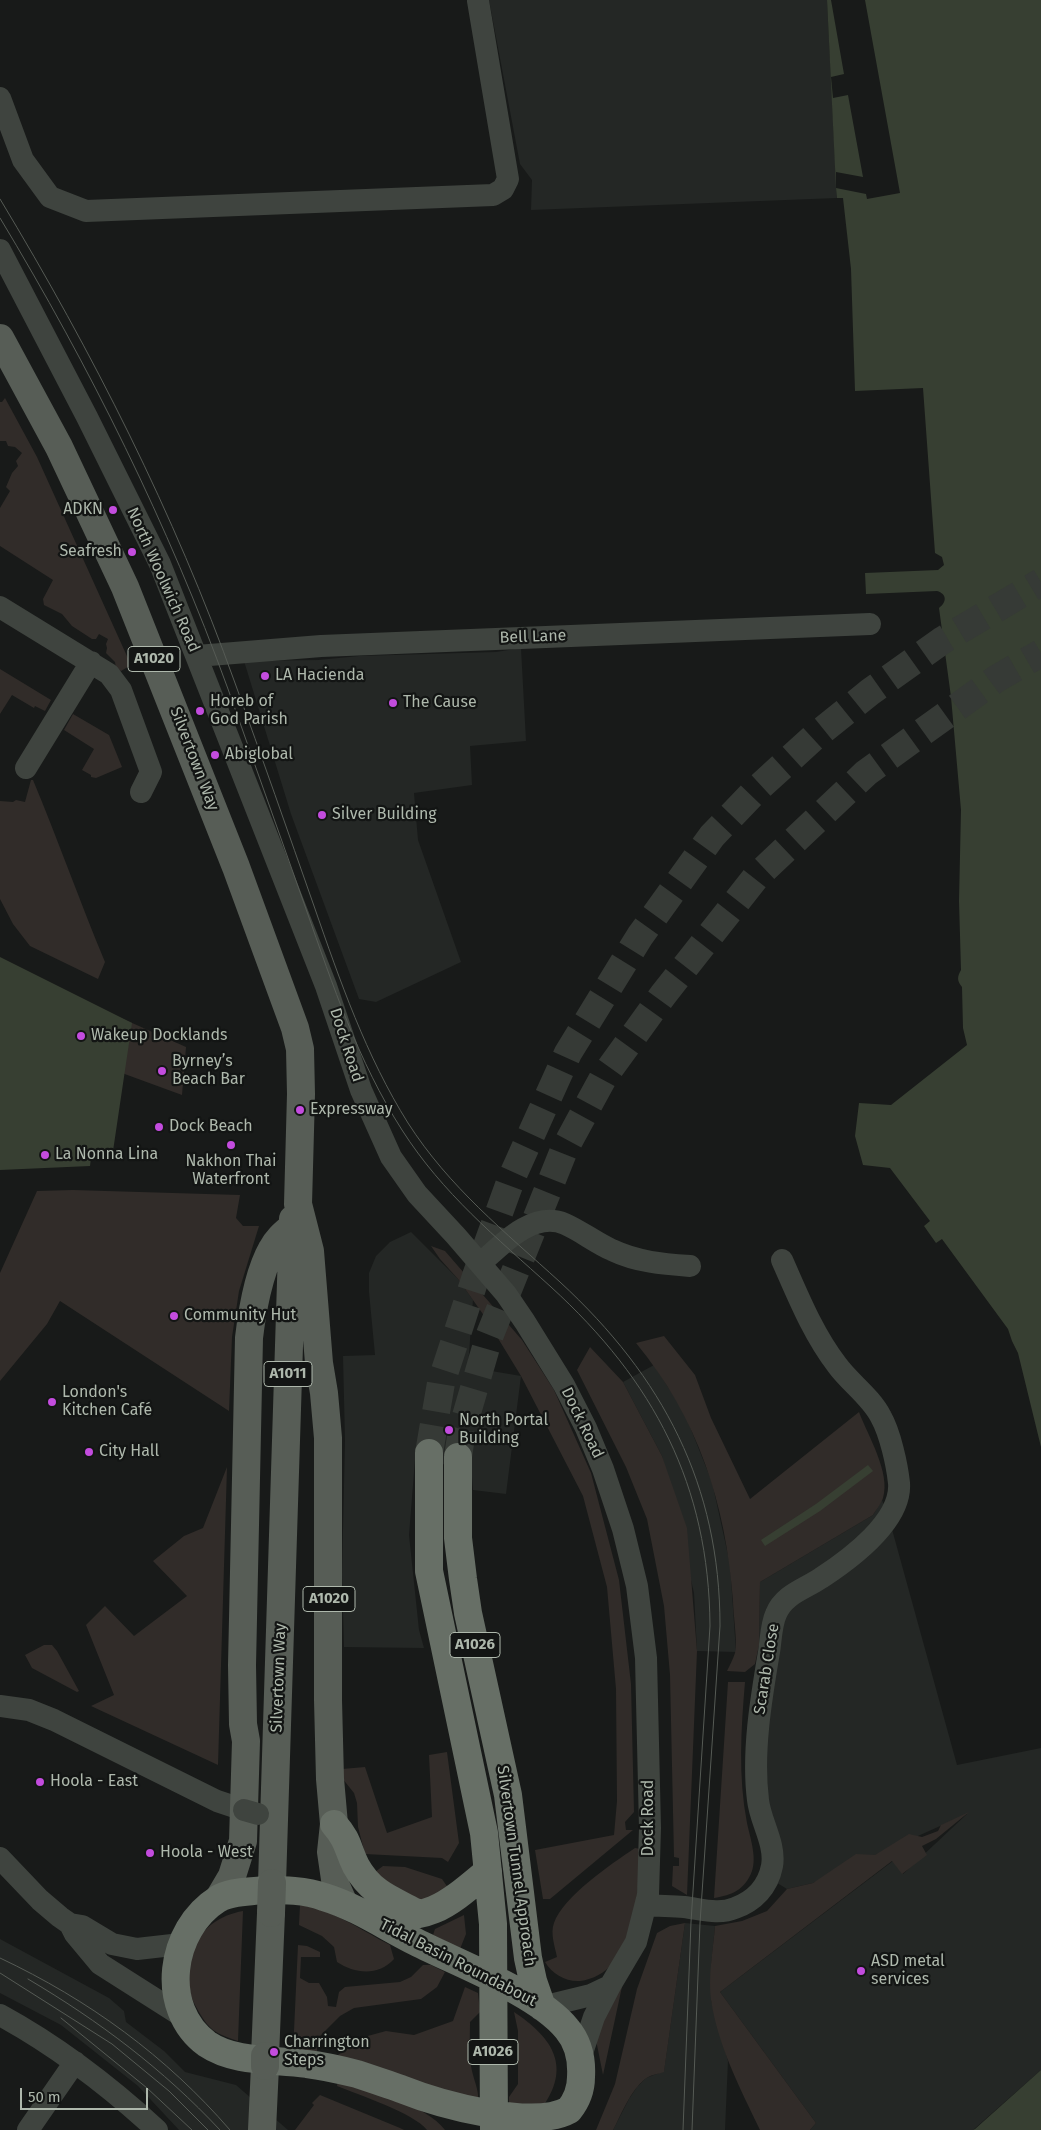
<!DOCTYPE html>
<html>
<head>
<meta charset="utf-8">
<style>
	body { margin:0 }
	#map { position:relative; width:1041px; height:2130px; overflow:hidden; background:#181a19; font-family:"Fira Sans",sans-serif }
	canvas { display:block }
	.scale { position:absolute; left:20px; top:2088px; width:128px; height:22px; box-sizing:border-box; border:2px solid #aeb8ac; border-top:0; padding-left:6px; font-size:15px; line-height:18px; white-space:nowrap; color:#aeb8ac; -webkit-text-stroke:4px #131514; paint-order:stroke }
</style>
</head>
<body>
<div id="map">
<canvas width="1041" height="2130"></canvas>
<div class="scale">50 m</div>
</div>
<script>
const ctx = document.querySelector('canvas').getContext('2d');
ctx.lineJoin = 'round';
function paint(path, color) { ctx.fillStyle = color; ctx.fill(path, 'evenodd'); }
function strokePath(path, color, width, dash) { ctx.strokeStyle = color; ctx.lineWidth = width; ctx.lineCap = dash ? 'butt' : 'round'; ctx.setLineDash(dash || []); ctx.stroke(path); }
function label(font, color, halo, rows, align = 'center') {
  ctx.font = font + ' "Fira Sans",sans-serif'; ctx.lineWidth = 4.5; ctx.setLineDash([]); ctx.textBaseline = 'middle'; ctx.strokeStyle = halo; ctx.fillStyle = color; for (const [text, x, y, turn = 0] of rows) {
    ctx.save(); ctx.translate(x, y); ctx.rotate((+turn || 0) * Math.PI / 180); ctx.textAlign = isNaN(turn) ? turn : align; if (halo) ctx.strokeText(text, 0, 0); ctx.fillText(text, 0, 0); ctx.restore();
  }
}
const built = new Path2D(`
	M489,0H827L837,198L531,210L532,180L520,164Z
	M521,648L526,741L470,746L472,785L414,793L418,840L461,962L376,1002L359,999L291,814L244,661L318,660L359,656L496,652Z
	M411,1232L458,1279L473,1300L468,1367L521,1376L506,1494L473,1490L471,1465H446L418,1457L415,1460L409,1535L419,1630L424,1648L344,1647L342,1574L345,1441L343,1356L375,1355L369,1292V1273L376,1256L390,1242Z
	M654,1365L684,1412L712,1482L730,1564L736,1652L697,1651L694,1593L662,1456L623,1382Z
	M882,1500L890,1522L957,1765L1041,1748V2070L973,2130H810L816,2123L720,1992L893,1861L903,1874L967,1814L813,1883L787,1889L769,1878L759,1645L760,1582L873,1515Z
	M685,1923L715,1926L711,1966V2000L728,2061L725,2130H613L629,2099L637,2087L646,2078L664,2071Z
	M0,1939L109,1998L124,2011L126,2022L164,2051L185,2072L236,2085L288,2130H179L138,2086L61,2025L0,1993Z`);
const green = new Path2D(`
	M5,398L37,457L131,665L121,671L116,668L115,662L106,653L107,648L106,644L108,639L99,634L96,639H92L72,626L62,614L44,605L43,599L53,580L0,546V508L10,491L6,487L12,473L18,466L16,461L22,453L15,447L8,446L6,441H0V402H2Z
	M0,669L51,700L45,711L35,706L34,708L12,695L0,714Z
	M73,714L109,735L122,767L96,778L91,777V775L82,770L94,749L64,730Z
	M31,780H33C58,840 80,902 105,962L98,979L30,946L13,924L0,899V801L13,802L16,800L25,802Z
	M0,964L186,1047L182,1095L70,1054Z
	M73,1190L240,1195L236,1218L243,1226H259L239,1291L232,1337L229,1411L60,1301L47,1324L0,1381V1273L37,1191Z
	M431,1246L445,1251L522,1340L554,1390L591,1473L619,1580L631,1684L634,1812L625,1822L626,1830H633L550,1899H543L535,1850L614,1835L617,1801L616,1689L607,1587L583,1496L521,1376L485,1317L458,1279L440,1259Z
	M664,1336L695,1375L711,1418L750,1499L859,1412C868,1436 891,1473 883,1498C881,1504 876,1510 873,1515L760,1582L759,1645L755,1664L745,1672L727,1671C730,1665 733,1659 735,1653C738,1644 733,1613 733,1601C726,1504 698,1418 636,1343Z
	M590,1347L623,1382L662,1456L687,1528L697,1651L687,1895L672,1886L673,1866H679V1858L674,1857L670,1675L664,1606L647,1519L626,1467L577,1370Z
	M227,1467L218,1765L91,1706L114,1695L86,1625L105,1606L134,1636L187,1596L153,1561L184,1536L203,1528Z
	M44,1645H52L57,1651L79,1691L77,1692L32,1668L25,1655Z
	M728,1682H745C741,1729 738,1776 747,1823C750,1837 757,1857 752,1871C745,1890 732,1895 714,1898Z
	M447,1752L459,1843L448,1862L442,1858L365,1854L358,1827L357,1803L354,1793L342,1778V1769L365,1767L387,1833L432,1817L429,1755Z
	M969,1812L936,1839L922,1846L927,1855L902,1874L892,1861L720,1992L816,2123L810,2130H760C740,2088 718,2046 711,2000C708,1976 713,1950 715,1926L742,1921L767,1911L787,1889L813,1883L856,1854L875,1855L909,1834L922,1837L938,1831L941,1825Z
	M635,1848L641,1849C638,1892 636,1974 580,1981C566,1982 552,1974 545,1962L557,1957C555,1947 550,1933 554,1923C563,1897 611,1864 635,1848Z
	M383,1866L405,1867L442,1879L451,1892L422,1902L371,1875Z
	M300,1905C332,1909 361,1930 390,1945L394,1959C379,1976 355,1974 337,1962L334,1947L322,1936L299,1925Z
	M243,1911L238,2041C229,2038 220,2035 213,2030C205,2023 200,2014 195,2005C176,1962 197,1919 243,1911Z
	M464,1915L466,1934L460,1949L433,1935L435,1929Z
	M685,1923L664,2072C658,2074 650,2075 645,2079C630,2091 622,2113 613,2130H596L615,2084L637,1989L657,1933L670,1926Z
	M298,1945L307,1946L320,1952V1957H301L300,1978L309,1983H319L327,1997L328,2006L336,2007L339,1992L345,1987L400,1982L411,1977L423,1965H431L445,1972L437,1987L421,1999L354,2008L340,2016L319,2037L316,2057L293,2052Z
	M623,1982L603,2075L595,2035Z
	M465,1987L478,1993L480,2012L470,2022C470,2037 469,2052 471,2066C474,2083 480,2089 478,2108L338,2061V2055L351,2045L364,2037L386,2031L414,2035L453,2021Z
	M514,2012C550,2036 572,2064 544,2105L509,2110V2097L518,2084V2031Z
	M338,2079C368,2090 427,2105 445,2130H427C414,2113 359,2095 337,2086Z
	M320,2095L400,2128L404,2130H295L314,2105L312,2103Z`);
const water = new Path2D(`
	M827,0H1041V1447L1018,1353L1012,1341L1008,1329L942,1239L936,1243L924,1226L930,1221L890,1168L863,1165L855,1136L859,1103L891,1105L967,1045L963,1028L962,987C957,981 957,977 961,970L959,901L961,810L951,697L939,608C947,602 947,594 937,591L866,594L865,573L938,570L944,565L942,557L935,553L923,388L855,391L851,269L843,198H837L836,188Z
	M0,957L132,1023L113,1151L91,1158L90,1166L0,1170Z
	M868,1465L873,1471L820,1511L765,1546L761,1540L816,1504Z
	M1041,2070V2130H973L975,2129Z`);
const pier = new Path2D(`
	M831,0H865L900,193L867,199L866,194L836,188V172L863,177L848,95L833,98L831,77L844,74Z`);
const highwayTunnel = new Path2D(`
	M429,1453L441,1383L476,1276L512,1177L568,1053L640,936L712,836L755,791L813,738L870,692L943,640L1041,582
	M458,1457L462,1430L489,1337L564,1150L603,1078L663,995L756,877L866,773L996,679L1041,653`);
const minor = new Path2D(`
	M0,98L23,160L50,197L86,211L493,195L503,189L508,179L478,1
	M0,250L87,417L160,564L326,986L361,1090L391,1157L417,1194L456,1236L506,1294L525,1322L564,1385L586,1428L603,1469L623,1529L637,1586L646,1658L650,1828L648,1895L636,1942L610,1986L594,2017L580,2059
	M0,607L109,674L121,690L151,772L141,792
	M197,656L321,646L870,624
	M26,768L91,662
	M480,1264C501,1245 533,1210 565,1224C581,1231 596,1243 612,1250C637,1262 663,1264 690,1266
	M0,1706L29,1710L54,1720L217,1801L244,1810
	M0,1858L40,1900L60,1917L70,1924L82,1926L112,1944L137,1949L181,1944
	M646,1905C659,1906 671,1906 684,1907C701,1909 719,1915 735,1908C754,1901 768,1887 772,1866C776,1844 760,1821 758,1800C752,1753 761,1699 769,1652C771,1640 771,1625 776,1614C784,1594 805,1589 821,1578C850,1559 902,1521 899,1483C897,1464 890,1433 881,1417C871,1397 850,1383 837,1365C813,1334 798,1296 782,1260
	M70,1924L75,1934L100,1964L185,2018
	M542,2007L591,1995L610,1986
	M0,2015C57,2046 109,2086 157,2130
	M28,2130L75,2062`);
const major = new Path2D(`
	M0,338L59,447L125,587L236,867L295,1028L300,1049L301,1094L298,1204L310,1251L319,1363L324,1393L328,1438V1700L330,1779L334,1824L331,1852L336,1886L344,1904
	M272,1883L293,1219
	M219,1898L232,1876L243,1841L246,1741L243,1724L242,1665L249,1338C252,1312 259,1272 272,1249C277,1239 285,1233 293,1226
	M265,2056L271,1913
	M262,2130L265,2066`);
const highway = new Path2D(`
	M429,1453V1571L484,1833L493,1924L494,2130
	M458,1457V1538L463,1579L468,1613L508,1795L528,1958L533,1981L542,2007
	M334,1824C349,1841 347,1848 356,1866C371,1893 390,1899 417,1913
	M263,1890C284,1890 305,1890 324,1897C357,1907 386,1927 416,1942C459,1964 538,1993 567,2029C578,2042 582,2060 581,2077C581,2089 577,2100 569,2110C533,2130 441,2105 401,2089C387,2084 372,2079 357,2074C341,2070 324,2066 307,2064C275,2059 235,2063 207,2044C158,2008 170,1929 218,1899C230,1891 250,1892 263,1890Z
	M371,1915C429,1922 445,1907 488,1871`);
const tram = new Path2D(`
	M0,199C93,353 174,513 235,683C262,757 288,832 314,906C340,981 366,1056 408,1123C449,1187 505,1232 560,1282C663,1377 720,1485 720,1626L700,1923L692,2130
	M0,218C90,367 168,524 228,689C254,762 280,836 306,909C333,986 358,1061 402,1130C443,1194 496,1237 551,1287C654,1381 709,1485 710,1626L691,1922L683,2130
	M0,1958C89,2000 166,2056 230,2130
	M0,1973L112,2044L169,2091L208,2130
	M28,1979C99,2021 163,2069 220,2130
	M61,2018L147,2088L192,2130`);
const minorBridge = new Path2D(`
	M244,1810L258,1814`);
const majorBridge = new Path2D(`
	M271,1913L272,1883
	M265,2066V2056`);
const markers = [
	[113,510,5,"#c34cde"],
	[132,552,5,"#c34cde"],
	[265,676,5,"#c34cde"],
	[393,703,5,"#c34cde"],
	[200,711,5,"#c34cde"],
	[215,755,5,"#c34cde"],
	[322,815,5,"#c34cde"],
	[81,1036,5,"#c34cde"],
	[162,1071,5,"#c34cde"],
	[300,1110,5,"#c34cde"],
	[159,1127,5,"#c34cde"],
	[231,1145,5,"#c34cde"],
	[45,1155,5,"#c34cde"],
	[174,1316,5,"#c34cde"],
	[52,1402,5,"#c34cde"],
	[449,1430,5,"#c34cde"],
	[89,1452,5,"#c34cde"],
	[40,1782,5,"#c34cde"],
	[150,1853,5,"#c34cde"],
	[861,1971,5,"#c34cde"],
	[274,2052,5,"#c34cde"]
];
const shields = [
	[154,659,52],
	[288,1374,48],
	[329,1599,52],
	[475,1645,50],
	[493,2052,50]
];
const shieldNames = [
	["A1020",154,659],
	["A1011",288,1374],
	["A1020",329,1599],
	["A1026",475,1645],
	["A1026",493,2052]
];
const poiNames = [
	["ADKN",103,510,"right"],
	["Seafresh",122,552,"right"],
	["LA Hacienda",275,676],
	["Horeb of",210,702],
	["God Parish",210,720],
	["The Cause",403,703],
	["Abiglobal",225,755],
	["Silver Building",332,815],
	["Wakeup Docklands",91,1036],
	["Byrney’s",172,1062],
	["Beach Bar",172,1080],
	["Expressway",310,1110],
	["Dock Beach",169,1127],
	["La Nonna Lina",55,1155],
	["Nakhon Thai",231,1162,"center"],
	["Waterfront",231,1180,"center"],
	["Community Hut",184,1316],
	["London's",62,1393],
	["Kitchen Café",62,1411],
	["North Portal",459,1421],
	["Building",459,1439],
	["City Hall",99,1452],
	["Hoola - East",50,1782],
	["Hoola - West",160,1853],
	["ASD metal",871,1962],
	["services",871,1980],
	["Charrington",284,2043],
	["Steps",284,2061]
];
const streetNames = [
	["North Woolwich Road",163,580,66],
	["Bell Lane",533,637,-2],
	["Silvertown Way",194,759,69],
	["Dock Road",346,1045,72],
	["Dock Road",582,1423,64],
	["Scarab Close",767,1669,-81],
	["Silvertown Way",279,1678,-88],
	["Dock Road",649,1818,-90],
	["Silvertown Tunnel Approach",516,1866,82],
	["Tidal Basin Roundabout",458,1963,27]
];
paint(built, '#242725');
paint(green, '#312c29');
paint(water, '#373f32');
paint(pier, '#181a19');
strokePath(highwayTunnel, '#363a36', 28, [28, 14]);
strokePath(minor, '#3f443f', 22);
strokePath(major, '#575d56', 28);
strokePath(highway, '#676f66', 28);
strokePath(tram, '#565b55', 1);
strokePath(minorBridge, '#3f443f', 22);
strokePath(majorBridge, '#575d56', 28);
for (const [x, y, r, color] of markers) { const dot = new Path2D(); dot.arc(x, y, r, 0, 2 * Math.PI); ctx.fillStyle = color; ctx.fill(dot); strokePath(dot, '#131514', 2); }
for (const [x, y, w] of shields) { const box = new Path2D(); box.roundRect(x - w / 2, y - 12.5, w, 25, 4); ctx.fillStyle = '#131514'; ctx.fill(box); strokePath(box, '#aeb8ac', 1); }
label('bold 15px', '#aeb8ac', null, shieldNames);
label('16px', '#aeb8ac', '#131514', poiNames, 'left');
label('16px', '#aeb8ac', '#131514', streetNames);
</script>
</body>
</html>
